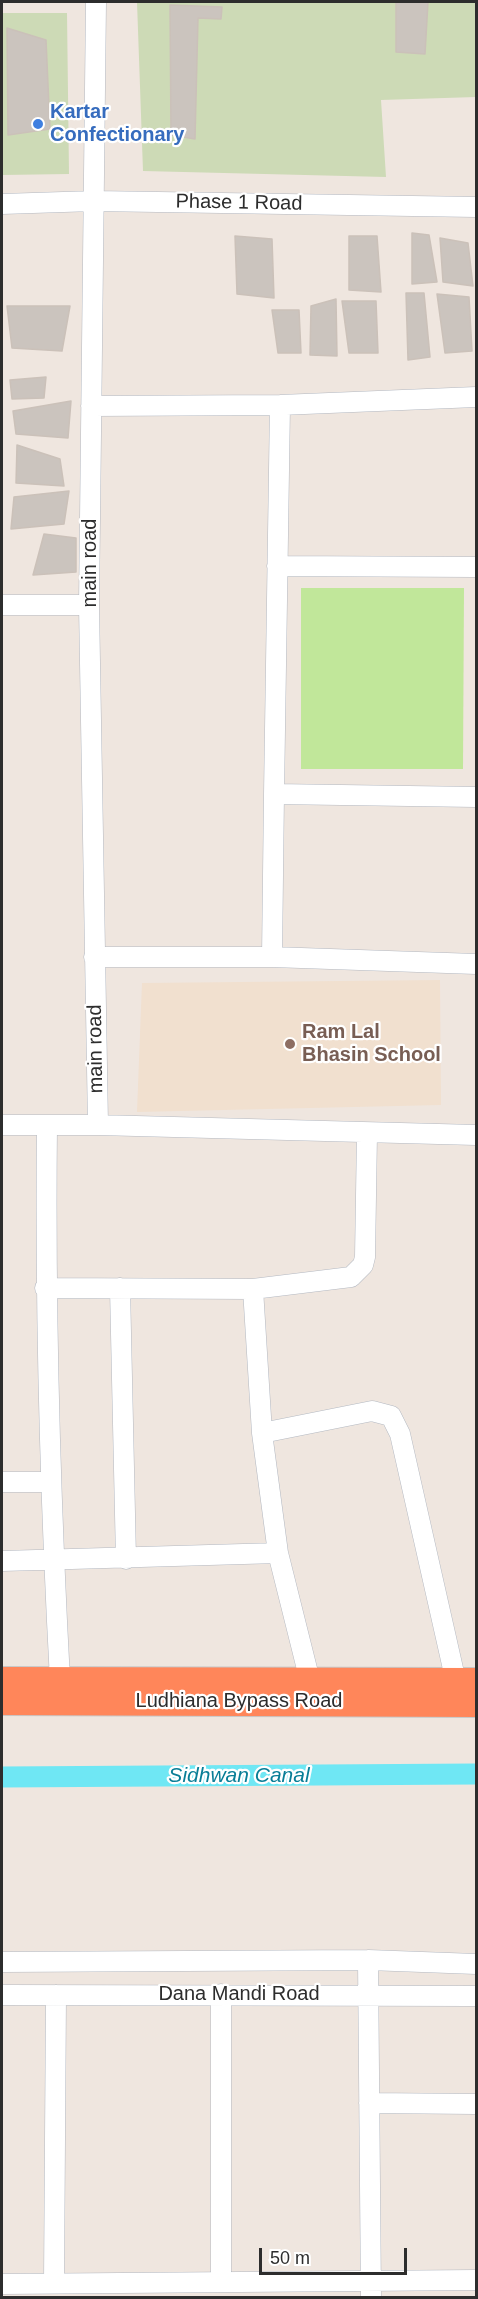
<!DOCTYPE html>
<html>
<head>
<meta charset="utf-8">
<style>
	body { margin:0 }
	#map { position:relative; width:478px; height:2299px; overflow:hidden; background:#efe6df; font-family:Helvetica,sans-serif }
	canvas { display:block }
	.frame { position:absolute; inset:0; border:3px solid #2d2d2d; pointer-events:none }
	.scale { position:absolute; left:259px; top:2248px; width:148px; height:27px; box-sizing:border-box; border:3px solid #2d2d2d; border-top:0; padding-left:8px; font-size:18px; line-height:21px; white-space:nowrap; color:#2d2d2d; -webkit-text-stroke:4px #fff; paint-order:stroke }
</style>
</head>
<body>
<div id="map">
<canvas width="478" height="2299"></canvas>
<div class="frame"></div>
<div class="scale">50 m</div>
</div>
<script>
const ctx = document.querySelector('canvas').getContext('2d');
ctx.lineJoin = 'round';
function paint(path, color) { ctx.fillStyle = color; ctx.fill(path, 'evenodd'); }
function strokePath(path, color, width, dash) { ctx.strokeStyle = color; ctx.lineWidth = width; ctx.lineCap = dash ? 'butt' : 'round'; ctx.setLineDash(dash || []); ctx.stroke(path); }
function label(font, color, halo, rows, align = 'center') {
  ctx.font = font + ' Helvetica,sans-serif'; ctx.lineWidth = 4.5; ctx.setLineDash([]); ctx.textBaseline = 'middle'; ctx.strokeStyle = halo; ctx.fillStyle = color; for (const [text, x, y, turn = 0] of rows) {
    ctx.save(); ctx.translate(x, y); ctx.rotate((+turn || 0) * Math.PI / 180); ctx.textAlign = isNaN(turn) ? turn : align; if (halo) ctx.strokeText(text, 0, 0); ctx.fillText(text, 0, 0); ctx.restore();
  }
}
const education = new Path2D(`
	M440,980L441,1105L137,1112L142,983Z`);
const green = new Path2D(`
	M301,588H464L463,769H301Z`);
const cemetery = new Path2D(`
	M137,2H476V97L381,100L386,177L143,171Z
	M2,13H67L69,174L2,175Z`);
const canal = new Path2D(`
	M2,1777L476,1774`);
const building = new Path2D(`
	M396,2H428L425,54L396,52Z
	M170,5L222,7L221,19L198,18L195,139L171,135Z
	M7,28L46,40L50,129L8,135Z
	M412,233L429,235L437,282L412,284Z
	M235,236L272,239L274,298L237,294Z
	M349,236H377L381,292L349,290Z
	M440,238L468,243L473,286L443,282Z
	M406,293H424L430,357L408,360Z
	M437,294L469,297L472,351L445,353Z
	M336,299L337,356L310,355L311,306Z
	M342,301H376L378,353H349Z
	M7,306H70L62,351L12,348Z
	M272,310H299L301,353H278Z
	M46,377L44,398L12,399L10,380Z
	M71,401L68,438L16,434L13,411Z
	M17,445L60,459L64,486L16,483Z
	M69,491L64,524L11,529L14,497Z
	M44,534L76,538V572L33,575Z`);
const minor = new Path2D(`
	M96,2L89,605L98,1125
	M2,204L94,201L476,207
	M280,405L274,794L476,797
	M91,406L280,405L476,397
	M277,566L476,567
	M2,605H89
	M94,957H272L476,964
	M272,957L274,794
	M2,1125H98L476,1135
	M47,1125C45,1311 50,1495 60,1680
	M45,1288L253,1289L351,1277L363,1265L365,1257L367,1134
	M120,1288L126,1559
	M262,1433L372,1411L391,1416L400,1434L456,1682
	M2,1482H51
	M278,1553L310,1681
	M2,1561L278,1553L262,1433L253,1289
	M368,1960L371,2298
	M2,1962L368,1960L476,1964
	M221,1994V2281
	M2,1995L476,1996
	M369,2103L476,2104
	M54,2283L56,1995
	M2,2284L476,2280`);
const highway = new Path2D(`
	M2,1681L476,1682
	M2,1701L476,1703`);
const markers = [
	[38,124,6,"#3f7fe0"],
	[290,1044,6,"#8d6e63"]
];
const shopNames = [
	["Kartar",50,112],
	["Confectionary",50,135]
];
const streetNames = [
	["Phase 1 Road",239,203,1],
	["main road",90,563,-90],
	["main road",96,1049,-91],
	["Ludhiana Bypass Road",239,1701],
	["Dana Mandi Road",239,1994]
];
const educationNames = [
	["Ram Lal",302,1032],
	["Bhasin School",302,1055]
];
const waterNames = [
	["Sidhwan Canal",239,1776]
];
paint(education, '#f1e0cf');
paint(green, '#c1e79a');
paint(cemetery, '#cddab6');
strokePath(canal, '#6fe7f4', 21);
paint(building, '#cbc4be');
strokePath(building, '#cbc1b9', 1.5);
strokePath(minor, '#b3b8c1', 21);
strokePath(highway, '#c8c8c8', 30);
strokePath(minor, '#fff', 20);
strokePath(highway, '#ff865a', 28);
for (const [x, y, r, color] of markers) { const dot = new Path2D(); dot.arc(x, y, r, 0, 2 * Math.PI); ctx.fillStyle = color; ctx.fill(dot); strokePath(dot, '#fff', 2); }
label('bold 20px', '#366cbe', '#fff', shopNames, 'left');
label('20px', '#2d2d2d', '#fff', streetNames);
label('bold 20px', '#785e54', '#fff', educationNames, 'left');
label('italic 21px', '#097e97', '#fff', waterNames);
</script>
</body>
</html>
